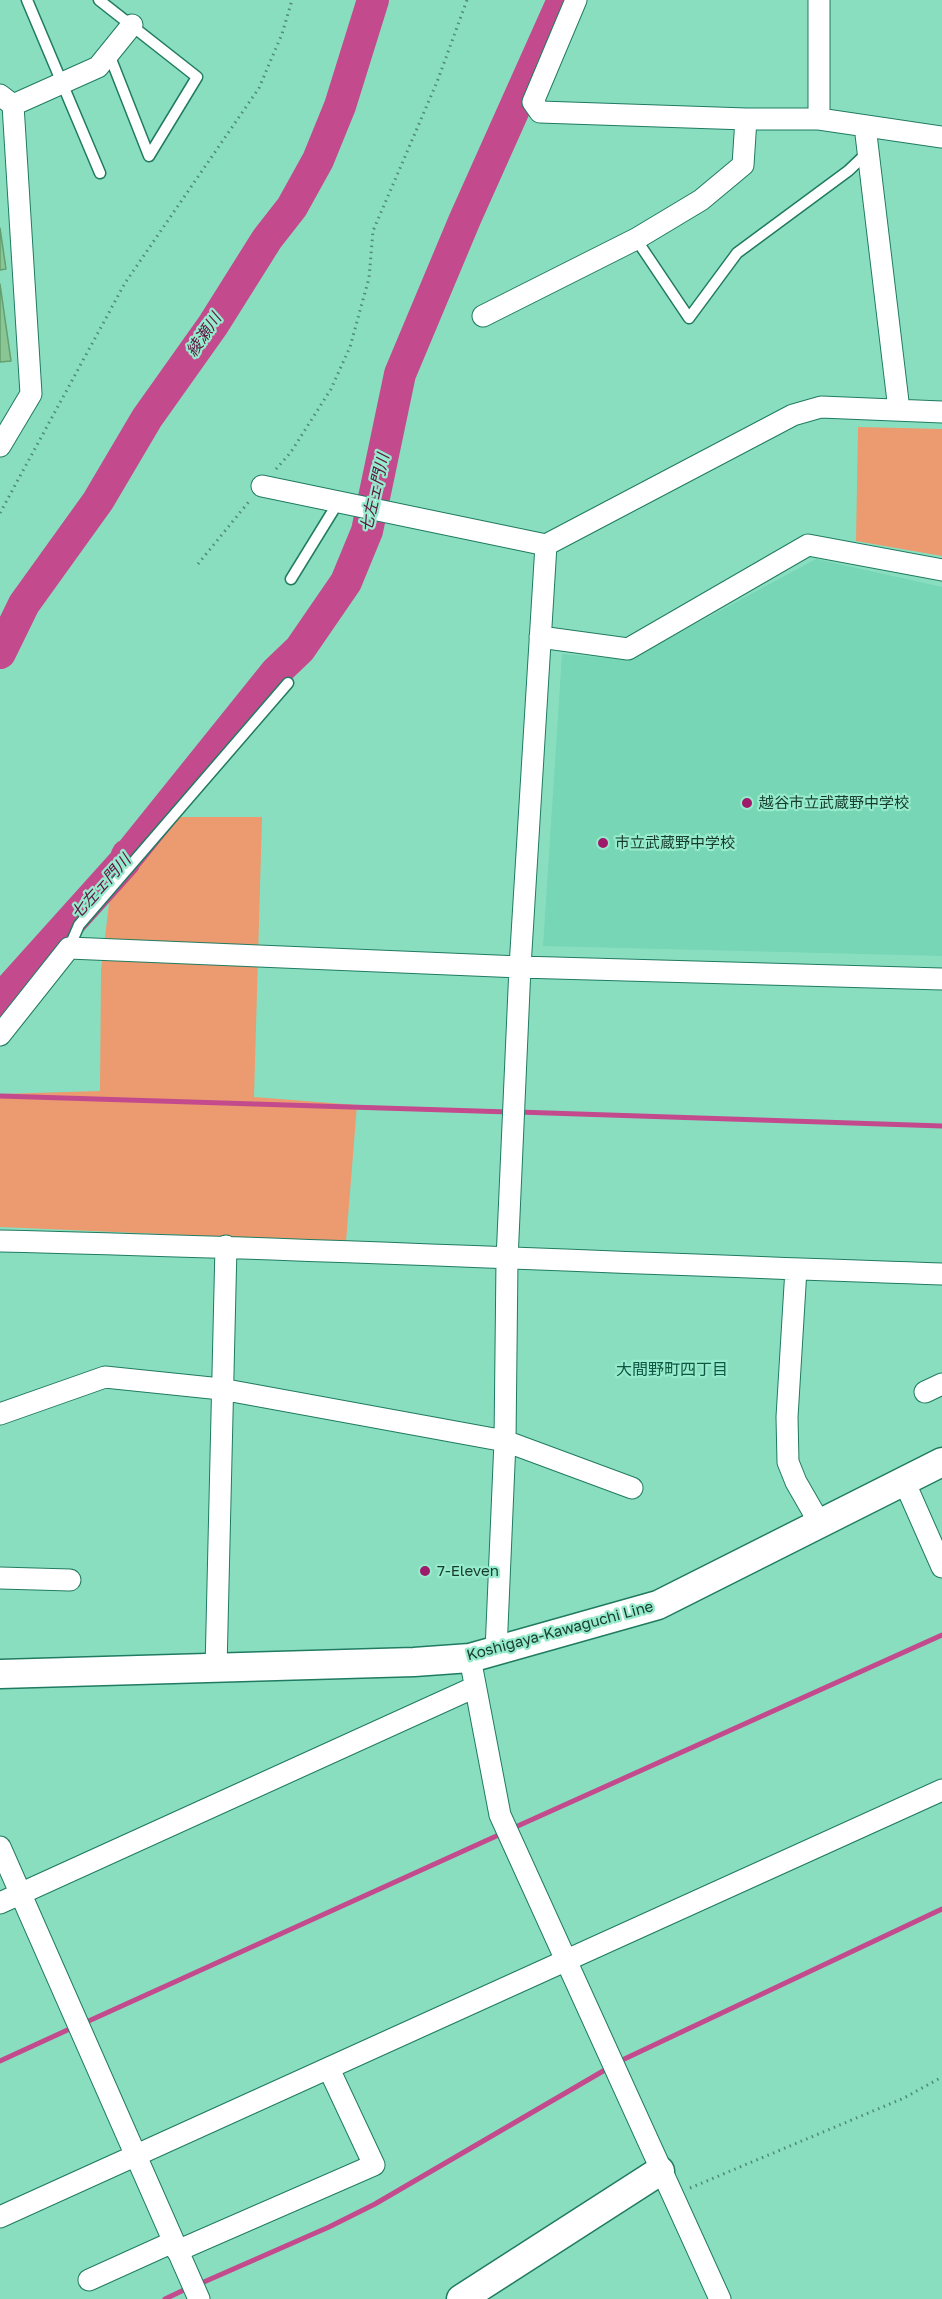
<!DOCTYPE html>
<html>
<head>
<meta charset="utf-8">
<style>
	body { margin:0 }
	canvas { display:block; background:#89dec0 }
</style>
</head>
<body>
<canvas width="942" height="2299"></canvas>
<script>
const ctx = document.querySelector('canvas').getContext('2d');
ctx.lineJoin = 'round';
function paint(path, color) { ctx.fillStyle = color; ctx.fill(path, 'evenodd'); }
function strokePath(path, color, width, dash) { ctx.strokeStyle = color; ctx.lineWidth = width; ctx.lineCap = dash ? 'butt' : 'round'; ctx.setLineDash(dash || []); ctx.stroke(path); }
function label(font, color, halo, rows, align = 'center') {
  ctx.font = font + ' "Golos Text","Noto Sans JP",sans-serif'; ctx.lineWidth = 4.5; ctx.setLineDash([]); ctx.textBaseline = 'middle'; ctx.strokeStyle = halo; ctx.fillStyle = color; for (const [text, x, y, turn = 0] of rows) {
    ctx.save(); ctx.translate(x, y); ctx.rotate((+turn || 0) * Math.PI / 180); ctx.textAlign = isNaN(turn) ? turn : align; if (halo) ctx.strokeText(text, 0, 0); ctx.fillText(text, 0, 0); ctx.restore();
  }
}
const built = new Path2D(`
	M816,559L942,587V956L543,946L562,654L629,660Z`);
const green = new Path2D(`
	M858,427L942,429V556L856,541Z
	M174,817H262L254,1097L357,1105L346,1242L0,1227V1094L100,1091L101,971L110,895Z`);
const stream = new Path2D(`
	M0,1096L509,1112
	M518,1112L942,1126
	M511,1829L942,1635
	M82,2024L503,1833
	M0,2061L74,2027
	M618,2062L942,1909
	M197,2285L329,2227L375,2204L610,2067
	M165,2299L188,2288`);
const river = new Path2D(`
	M0,653L24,604L98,501L147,418L213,325L267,239L292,207L318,160L340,106L373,0
	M0,1000L125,861L127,855H129L276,672L300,649L346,582L367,531L400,374L465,219L563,0`);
const building = new Path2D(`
	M0,228L6,269L0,270Z
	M0,284L11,361L0,362Z`);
const path = new Path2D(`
	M276,469L291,452L331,389L350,347L369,278L373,231L437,82L467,0
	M0,513L125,283L259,88L282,34L292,0
	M198,564L251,499
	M690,2188L904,2098L942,2077`);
const lane = new Path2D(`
	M27,0L100,173
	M99,0L197,77L149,156L109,54
	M636,239L689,318L737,253L848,171L868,152
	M291,579L339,501
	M69,948L79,925L288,683`);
const street = new Path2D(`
	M576,0L533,102L540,112L746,119H819L942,137
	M0,95L13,105L31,394L0,446
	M13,105L98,67L132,25
	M819,119V0
	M865,126L899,410
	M483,316L636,239L701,200L743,165L746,119
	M262,486L546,545L793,415L821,407L942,412
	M540,637L628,649L808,545L942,570
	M0,1035L69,948L520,967L942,979
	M0,1241C314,1248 628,1264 942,1274
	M796,1269L787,1417L788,1462L796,1482L819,1522
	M925,1392L942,1384
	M0,1414L105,1377L221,1389L505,1441L632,1488
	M904,1481L942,1567
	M0,1578L70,1580
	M496,1651L505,1441L507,1260L520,967L546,545
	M470,1658L500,1815L720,2299
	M216,1669L226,1246
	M0,1847L199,2299
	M0,1903L475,1687
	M0,2217L942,1790
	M177,2251L374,2165L329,2069
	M89,2280L173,2242`);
const secondary = new Path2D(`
	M0,1674L414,1662L470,1658L658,1605L942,1462
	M461,2299L660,2171`);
const markers = [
	[747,803,6,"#9e1b6b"],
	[603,843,6,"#9e1b6b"],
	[425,1571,6,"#9e1b6b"]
];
const poiNames = [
	["越谷市立武蔵野中学校",759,803],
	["市立武蔵野中学校",615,843],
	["7-Eleven",437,1571]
];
const streetNames = [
	["Koshigaya-Kawaguchi Line",560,1631,-15]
];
const waterNames = [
	["綾瀬川",204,335,-56],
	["七左ェ門川",375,493,-77],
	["七左ェ門川",101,887,-48]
];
const neighbourhoodNames = [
	["大間野町四丁目",672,1370]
];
paint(built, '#76d6b5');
paint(green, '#eb9b6f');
strokePath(stream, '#c34b8d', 5);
strokePath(river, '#c34b8d', 32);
paint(building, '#8ac694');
strokePath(building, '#649f6f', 1.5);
strokePath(lane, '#207b61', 13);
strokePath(street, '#207b61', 23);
strokePath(secondary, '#207b61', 31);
strokePath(path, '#4f8b76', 3, [1.5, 4.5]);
strokePath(lane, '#fff', 10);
strokePath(street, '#fff', 21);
strokePath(secondary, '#fff', 28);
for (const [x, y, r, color] of markers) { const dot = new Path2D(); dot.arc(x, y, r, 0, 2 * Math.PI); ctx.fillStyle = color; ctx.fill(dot); strokePath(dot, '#96ebcc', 2); }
label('15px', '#173b2f', '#96ebcc', poiNames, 'left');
label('15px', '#173b2f', '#96ebcc', streetNames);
label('italic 16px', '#601341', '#96ebcc', waterNames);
label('16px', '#105743', '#96ebcc', neighbourhoodNames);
</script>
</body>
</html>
